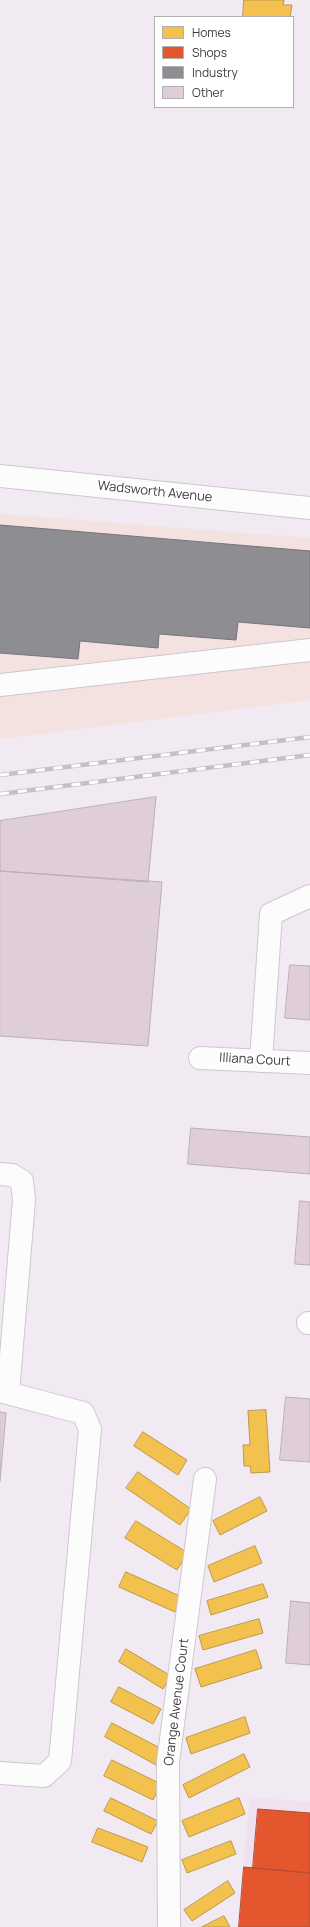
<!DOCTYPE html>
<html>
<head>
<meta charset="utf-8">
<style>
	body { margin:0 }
	#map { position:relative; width:310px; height:1927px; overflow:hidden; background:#f2eaf2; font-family:Manrope,sans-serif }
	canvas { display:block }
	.legend { position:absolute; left:154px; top:16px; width:140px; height:92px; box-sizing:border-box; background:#fff; border:1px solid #b2b0b2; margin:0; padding:5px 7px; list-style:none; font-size:12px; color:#3f393f }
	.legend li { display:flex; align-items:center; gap:8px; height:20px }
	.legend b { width:20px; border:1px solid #b2b0b2 }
</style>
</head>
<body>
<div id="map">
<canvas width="310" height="1927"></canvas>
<ul class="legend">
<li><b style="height:11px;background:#f2c14e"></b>Homes</li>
<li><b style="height:11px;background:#e4572e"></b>Shops</li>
<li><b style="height:11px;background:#8d8d92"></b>Industry</li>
<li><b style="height:11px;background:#e0cdda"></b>Other</li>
</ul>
</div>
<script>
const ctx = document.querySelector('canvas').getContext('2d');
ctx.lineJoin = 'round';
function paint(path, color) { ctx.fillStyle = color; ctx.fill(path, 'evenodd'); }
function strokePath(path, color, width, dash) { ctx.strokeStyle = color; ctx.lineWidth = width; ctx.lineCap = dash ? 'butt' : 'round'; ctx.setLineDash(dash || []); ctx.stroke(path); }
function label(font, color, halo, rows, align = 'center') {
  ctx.font = font + ' Manrope,sans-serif'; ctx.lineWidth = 4; ctx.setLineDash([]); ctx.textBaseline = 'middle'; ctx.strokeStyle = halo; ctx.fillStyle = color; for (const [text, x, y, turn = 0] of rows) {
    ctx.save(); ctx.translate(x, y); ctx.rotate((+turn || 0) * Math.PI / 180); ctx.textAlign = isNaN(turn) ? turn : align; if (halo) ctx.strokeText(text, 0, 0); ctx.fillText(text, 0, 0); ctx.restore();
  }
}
const built = new Path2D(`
	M250,1797L310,1802V1927H237Z`);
const industrial = new Path2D(`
	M0,514L310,538V700L0,739Z`);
const homes = new Path2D(`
	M244,0H284L283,5H292L290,17H243Z
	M266,1410L270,1472L251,1473L250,1466H244L243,1445H250L248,1411Z
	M143,1432L187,1460L178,1475L134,1446Z
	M138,1472L191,1509L180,1525L126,1488Z
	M260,1497L267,1511L220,1535L213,1521Z
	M136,1521L188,1553L177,1570L125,1538Z
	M255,1546L262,1563L214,1582L208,1566Z
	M126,1572L182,1597L175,1612L119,1587Z
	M263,1584L268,1597L211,1615L207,1601Z
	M259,1619L263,1633L203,1650L199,1636Z
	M126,1649L171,1676L163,1689L119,1662Z
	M256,1650L262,1668L201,1687L195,1669Z
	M119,1687L161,1709L153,1724L111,1702Z
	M245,1717L250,1733L191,1754L186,1738Z
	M112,1723L166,1751L158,1766L105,1737Z
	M244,1754L250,1767L189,1798L183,1785Z
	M112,1760L161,1784L153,1800L104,1776Z
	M111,1798L158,1821L151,1834L104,1811Z
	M239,1798L245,1814L189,1837L182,1821Z
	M98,1828L148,1847L142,1862L92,1842Z
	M231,1841L236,1854L187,1873L182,1860Z
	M228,1881L235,1893L192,1921L184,1910Z
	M224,1916L230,1927H202Z`);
const shops = new Path2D(`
	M258,1809L310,1813V1873L253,1868Z
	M244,1867L310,1873V1927H239Z`);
const industry = new Path2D(`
	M0,525L310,551V628L238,622L236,640L159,634L158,648L80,641L78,659L0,653Z`);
const building = new Path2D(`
	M156,797L148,882L0,871V821Z
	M0,871L162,882L148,1046L0,1036Z
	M290,965L310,966V1020L285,1018Z
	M191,1128L310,1137V1174L188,1164Z
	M300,1201L310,1202V1265L295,1264Z
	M286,1397L310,1399V1462L280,1460Z
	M0,1412L6,1413L0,1481Z
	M291,1601L310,1603V1665L286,1663Z`);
const minor = new Path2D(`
	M0,476L310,508
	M0,685L310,650
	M200,1058L310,1063
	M261,1061L271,914L310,896
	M0,1174L12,1175L22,1181L24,1200L8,1393
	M308,1323H310
	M0,1391L83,1413L90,1429L60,1761L44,1776L0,1773
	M169,1927L168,1762L205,1479`);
const rail = new Path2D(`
	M0,775L310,737
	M0,794L310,755`);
const streetNames = [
	["Wadsworth Avenue",155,492,6],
	["Illiana Court",255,1060,3],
	["Orange Avenue Court",177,1702,-83]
];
paint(built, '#f0e1f1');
paint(industrial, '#f3e2e0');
paint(homes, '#f2c14e');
strokePath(homes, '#bc984a', 1);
paint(shops, '#e4572e');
strokePath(shops, '#b24e33', 1);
paint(industry, '#8d8d92');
strokePath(industry, '#767479', 1);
paint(building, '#e0cdda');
strokePath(building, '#b7b0b6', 1);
strokePath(minor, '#cdc7ce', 24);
strokePath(minor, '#fdfcfd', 22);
strokePath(rail, '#c3c1c3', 4.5);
strokePath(rail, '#fff', 3, [9]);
label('13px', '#3f393f', '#fff', streetNames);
</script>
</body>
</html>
